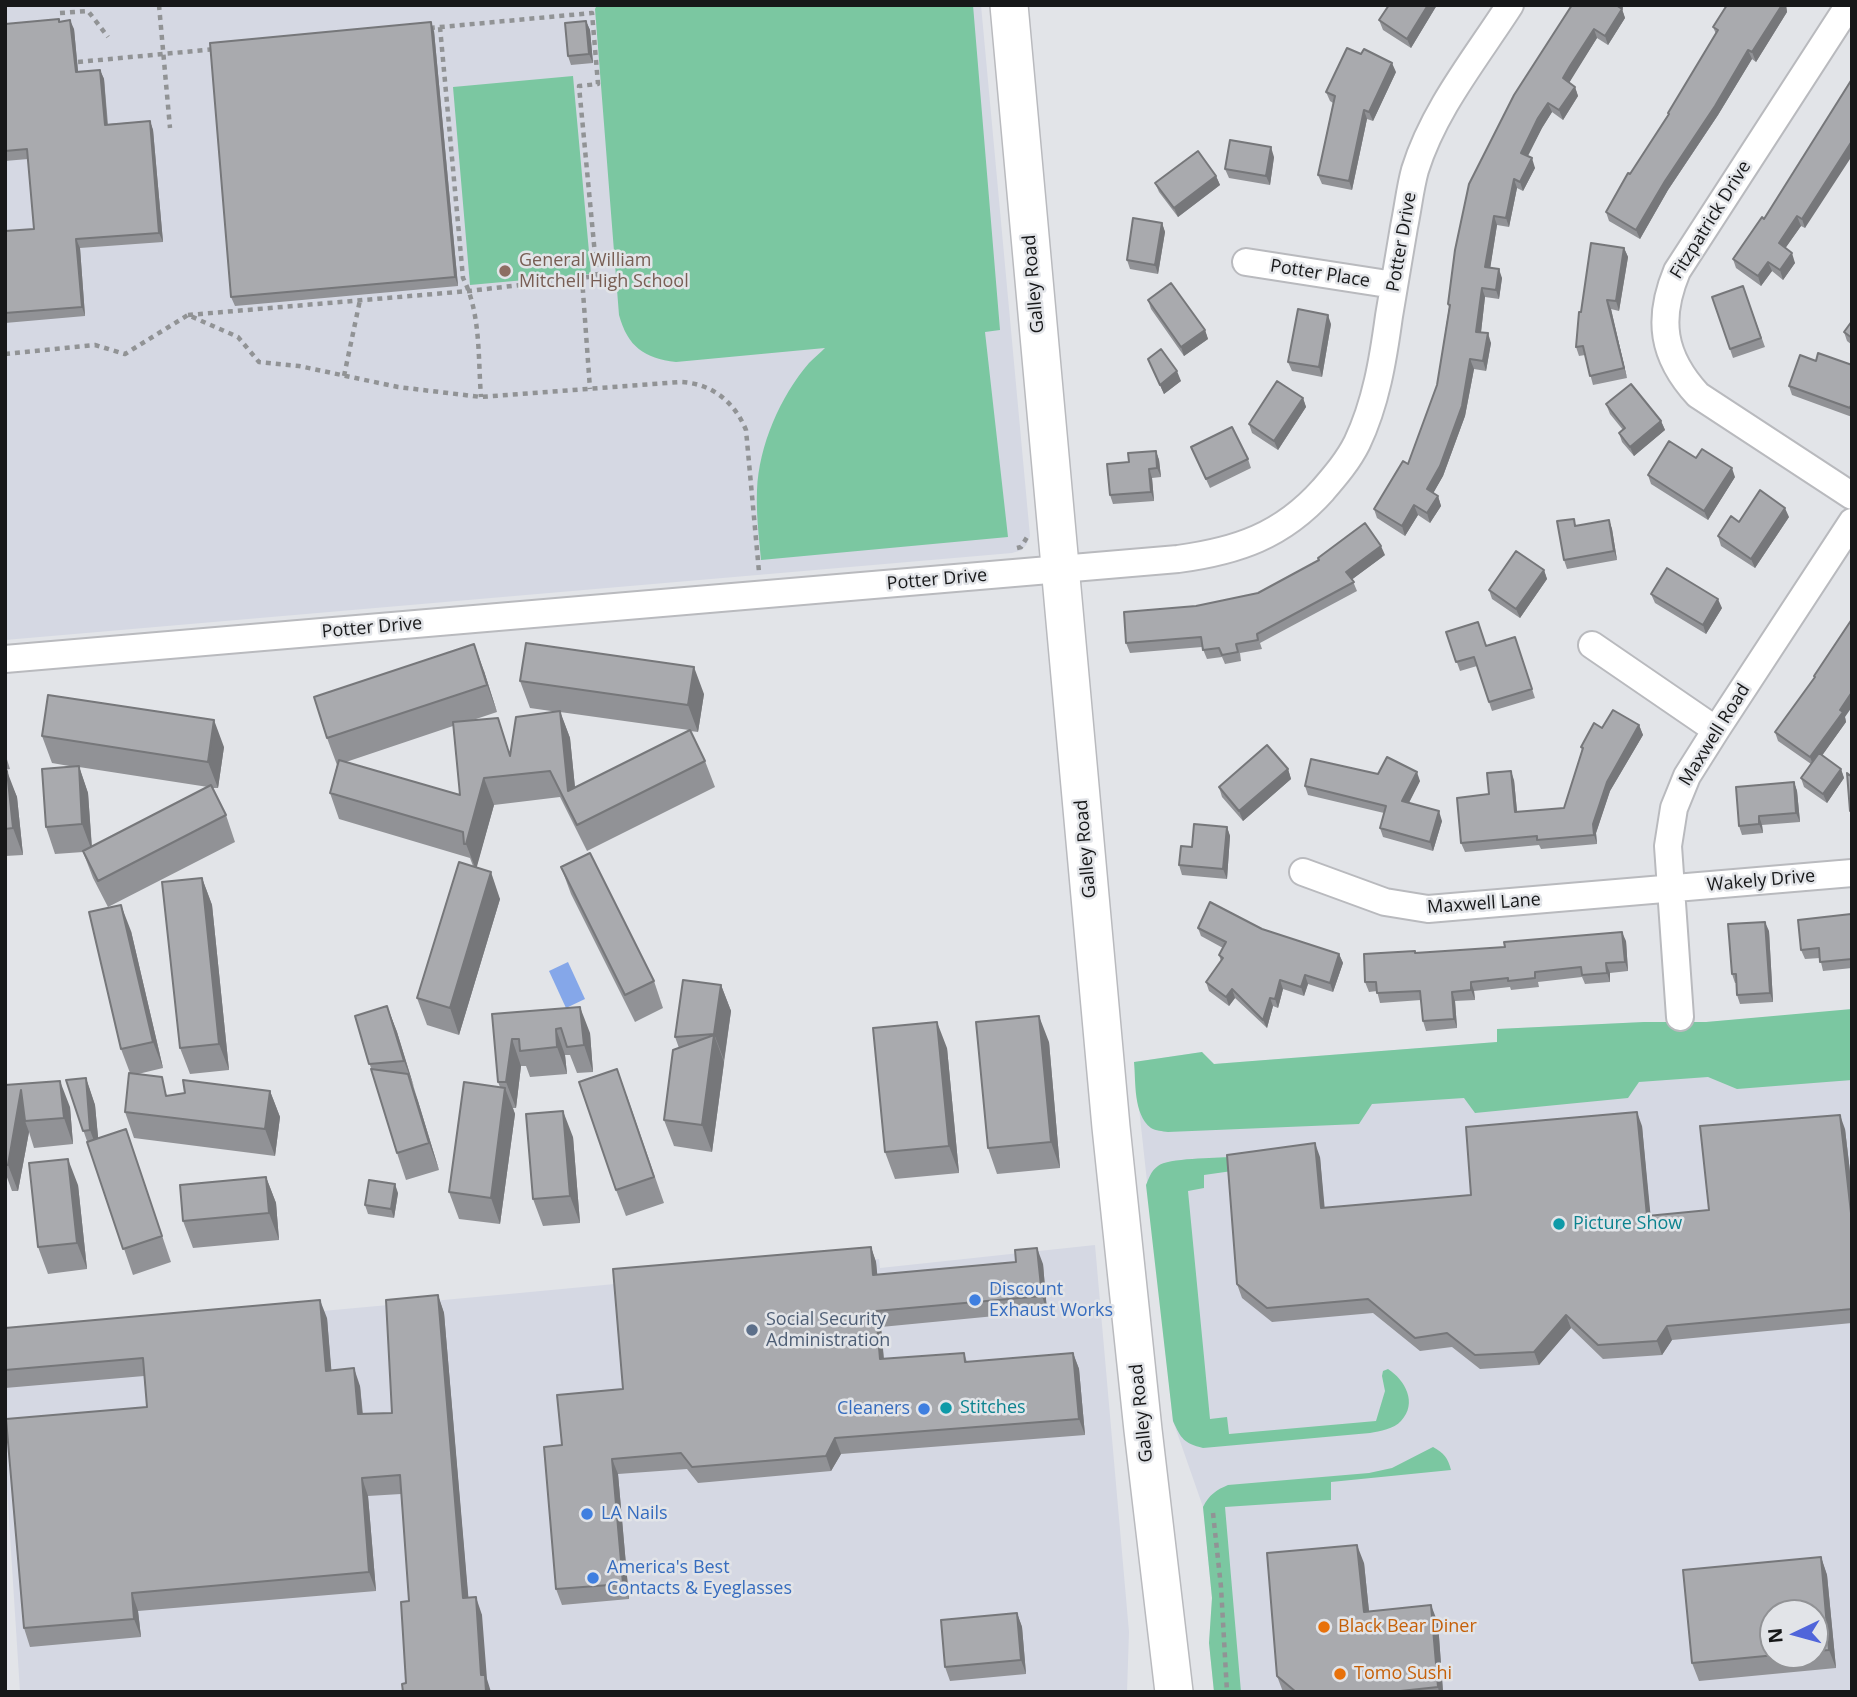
<!DOCTYPE html>
<html>
<head>
<meta charset="utf-8">
<style>
	body { margin:0 }
	#map { position:relative; width:1857px; height:1697px; overflow:hidden; background:#e2e4e8; font-family:"Open Sans",sans-serif }
	canvas { display:block }
	.frame { position:absolute; inset:0; border:7px solid #171819; pointer-events:none }
	.north { position:absolute; left:1759px; top:1599px; width:70px; height:70px; box-sizing:border-box; background:#e2e4e8; border:2px solid #919295; border-radius:50%; rotate:265deg; font-size:19px; font-weight:700; line-height:28px; text-align:center; color:#171819 }
	.north::after { content:''; display:block; margin:auto; width:24px; height:32px; background:#5065da; clip-path:polygon(50% 0,100% 100%,50% 72%,0 100%) }
</style>
</head>
<body>
<div id="map">
<canvas width="1857" height="1697"></canvas>
<div class="frame"></div>
<div class="north">N</div>
</div>
<script>
const ctx = document.querySelector('canvas').getContext('2d');
ctx.lineJoin = 'round';
function paint(path, color) { ctx.fillStyle = color; ctx.fill(path, 'evenodd'); }
function strokePath(path, color, width, dash) { ctx.strokeStyle = color; ctx.lineWidth = width; ctx.lineCap = dash ? 'butt' : 'round'; ctx.setLineDash(dash || []); ctx.stroke(path); }
function label(font, color, halo, rows, align = 'center') {
  ctx.font = font + ' "Open Sans",sans-serif'; ctx.lineWidth = 5; ctx.setLineDash([]); ctx.textBaseline = 'middle'; ctx.strokeStyle = halo; ctx.fillStyle = color; for (const [text, x, y, turn = 0] of rows) {
    ctx.save(); ctx.translate(x, y); ctx.rotate((+turn || 0) * Math.PI / 180); ctx.textAlign = isNaN(turn) ? turn : align; if (halo) ctx.strokeText(text, 0, 0); ctx.fillText(text, 0, 0); ctx.restore();
  }
}
const built = new Path2D(`
	M5,5H981L1030,536L1027,544L1022,550L1012,553L5,640Z
	M1852,1010V1692H1214L1209,1643L1212,1598L1203,1507L1173,1421L1134,1062L1202,1052L1214,1064L1497,1042V1029L1644,1022H1706ZM1773,1613H1815V1655H1773Z
	M1095,1245L1129,1632L1127,1692H20L5,1457V1340L509,1294L879,1259L880,1268Z`);
const green = new Path2D(`
	M597,5H973L1000,330L985,332L1008,537L761,560C759,537 756,514 757,490C759,445 780,397 809,363C814,358 820,353 825,348L676,362C644,358 628,347 619,315L595,9Z
	M573,76L591,274L470,285L453,87Z
	M1852,1009V1080L1737,1089L1708,1077L1639,1082L1628,1098L1475,1113L1464,1098L1372,1104L1359,1124L1168,1132C1162,1131 1156,1131 1151,1128C1133,1114 1136,1082 1134,1062L1202,1052L1214,1064L1497,1042V1029L1644,1022H1706Z
	M1231,1157L1232,1171L1204,1175V1188L1188,1191L1210,1419L1227,1417L1229,1434L1376,1421L1385,1391L1382,1376L1383,1371L1388,1369C1405,1380 1418,1403 1401,1421C1394,1429 1380,1431 1370,1433L1203,1448C1184,1443 1181,1439 1173,1421L1146,1185C1149,1178 1151,1171 1158,1166C1168,1158 1215,1158 1231,1157Z
	M1433,1447C1444,1453 1448,1458 1451,1470L1331,1482V1500L1225,1507L1241,1692H1214L1209,1643L1212,1598L1203,1507C1209,1495 1216,1490 1228,1485L1369,1473L1392,1468Z`);
const water = new Path2D(`
	M568,962L585,999L566,1008L549,971Z`);
const path = new Path2D(`
	M159,5L170,128
	M60,13L88,11L108,37
	M440,27L463,278C481,313 478,359 481,397
	M78,62L216,49
	M582,278L590,389
	M188,315L469,291L597,276L579,86L598,84L592,13L430,28
	M5,354L95,345L125,354L188,315L238,337L259,362L299,366L398,387L481,397L680,382C711,383 734,401 746,430L759,572
	M344,376L360,300
	M1017,548L1021,547L1029,534
	M1213,1513L1221,1587L1227,1692`);
const street = new Path2D(`
	M1849,5L1677,271C1657,319 1662,356 1698,395L1852,496
	M1246,262L1394,285
	M1592,645L1716,730
	M5,659L1178,559C1237,551 1282,536 1323,490C1335,476 1348,461 1357,443C1376,403 1383,360 1389,316C1394,286 1399,257 1404,227C1408,208 1410,188 1415,170C1434,109 1476,58 1510,5
	M1303,872L1385,902L1428,909L1852,873
	M1680,1017L1668,846L1674,808L1687,776L1716,730L1852,522`);
const secondary = new Path2D(`
	M1009,5L1111,1127L1143,1430L1174,1692`);
const wall = new Path2D(`
	M1437,5L1411,48L1383,30L1379,20Z
	M1572,5H1624L1622,9L1625,18L1608,45L1597,38L1573,75L1569,83L1575,87L1578,96L1563,120L1552,112L1542,128L1527,156L1535,168L1523,191L1517,188L1509,227L1497,225L1490,268L1502,278L1499,299L1485,297L1481,332L1491,343L1486,371L1474,369L1465,416L1443,476L1433,493L1438,496L1441,506L1430,523L1418,515L1405,536L1377,518L1374,509L1408,464L1437,385L1449,307L1448,304Z
	M1727,5H1786L1787,12L1756,62L1752,59L1718,115L1668,190L1640,239L1609,221L1606,212L1668,115V113L1716,34L1713,27Z
	M59,19L60,22L74,29L78,72L100,70L104,79L108,124L150,121L153,130L163,242L80,248L85,316L5,323V231L34,229L28,159L5,161V24Z
	M586,21L590,30L593,63L571,65L568,56Z
	M434,31L458,286L235,306L231,297Z
	M1396,72L1373,121L1367,119L1352,190L1322,184L1318,175L1333,103L1330,101L1326,92Z
	M1852,79L1805,228L1801,226L1785,248L1795,263L1783,280L1772,271L1761,286L1736,268L1733,259L1764,219Z
	M1274,157L1270,185L1229,178L1225,169Z
	M1216,176L1220,185L1178,217L1159,192L1155,183Z
	M1162,223L1165,232L1158,274L1130,269L1127,260Z
	M1624,248L1628,257L1619,311L1611,309L1627,378L1593,385L1585,355L1579,356L1576,347L1581,312Z
	M1743,286L1765,347L1733,358L1712,297Z
	M1148,300L1205,330L1208,339L1184,356L1151,309Z
	M1852,321V345L1847,341L1844,332Z
	M1331,324L1322,377L1292,371L1288,362Z
	M1148,359L1181,381L1164,394Z
	M1816,361L1852,365V417L1792,395L1789,386Z
	M1303,398L1306,407L1278,450L1252,433L1249,424Z
	M1606,404L1661,421L1665,430L1634,456L1622,442L1619,433L1623,430L1610,414Z
	M1191,447L1248,459L1251,468L1210,488Z
	M1156,451L1159,460L1161,477L1152,478L1154,501L1113,504L1110,495L1129,462Z
	M1648,475L1735,477L1708,520L1651,484Z
	M1789,517L1755,568L1721,546L1718,536L1739,522Z
	M1609,520L1612,529L1617,560L1567,569L1564,560L1577,526Z
	M1385,555L1352,579L1357,591L1260,643L1262,649L1240,653L1241,661L1225,664L1222,657L1207,659L1202,647L1130,653L1126,643L1196,606L1258,593L1319,561L1318,558Z
	M1544,570L1547,579L1520,618L1492,599L1489,590Z
	M1651,594L1722,608L1706,634L1655,603Z
	M1446,632L1487,646L1515,637L1535,698L1492,711L1477,666L1460,671Z
	M484,671L497,712L470,721L510,754L558,712L530,708L520,681L704,694L698,732L690,731L705,761L715,787L587,851L560,797L494,805L476,868L500,899L459,1035L427,1025L417,998L473,866L470,858L339,819L330,793L337,765L327,738ZM560,712L689,730L575,788L570,738ZM453,726L460,795L346,762Z
	M1814,676L1845,717L1846,722L1822,755L1841,769L1844,778L1827,803L1804,787L1801,778L1811,764L1778,741L1775,732L1815,678Z
	M1639,725L1643,735L1610,791L1596,833L1597,844L1541,849L1539,845L1465,852L1461,843L1489,794L1514,780L1517,812L1564,808L1582,750L1581,747L1602,728Z
	M42,736L224,747L218,788H212L226,815L235,842L108,907L93,878L83,852L55,854L46,827L75,767L52,763ZM79,767L208,787L92,847L88,793Z
	M5,753L10,769L5,770Z
	M1288,769L1291,779L1243,821L1222,797L1219,787Z
	M5,771L17,797L23,855L5,856Z
	M1378,774L1420,781L1409,803L1442,821L1433,851L1383,837L1380,828L1384,813L1308,795L1305,786Z
	M1794,782L1797,791L1800,822L1762,825L1763,833L1742,835L1739,826Z
	M1227,827L1230,836L1227,879L1182,875L1179,865L1192,847Z
	M561,867L654,981L663,1008L635,1022L571,894Z
	M202,878L212,905L229,1070L190,1074L180,1048Z
	M1852,917V968L1823,971L1820,958L1805,959L1801,950Z
	M1198,928L1262,929L1339,954L1343,963L1333,992L1308,984L1304,996L1283,989L1278,1008L1273,1006L1267,1028L1235,998L1229,1006L1209,991L1206,982L1221,961L1219,955L1223,948L1201,936Z
	M131,931L163,1068L138,1074L168,1096L270,1091L280,1117L275,1156L134,1138L125,1112L130,1073L121,1049Z
	M1769,931L1773,1002L1740,1004L1737,995L1736,983H1735L1732,974Z
	M1626,941L1628,971L1610,973V982L1585,984L1582,977L1538,982L1539,987L1511,990L1510,987L1474,991L1475,1000L1455,1001L1457,1028L1426,1031L1423,1021L1421,1000L1380,1003L1377,991L1369,992L1365,982L1415,951L1416,953Z
	M721,985L731,1011L712,1152L674,1146L664,1120L679,1048L675,1037Z
	M387,1006L397,1032L439,1170L406,1180L397,1153L355,1016Z
	M492,1014L590,1033L593,1072L577,1073L570,1055H565L567,1074L530,1077L526,1066H521L516,1108H513L515,1114L500,1224L459,1219L449,1192L500,1087L498,1082Z
	M1049,1042L1060,1168L997,1174L988,1148Z
	M947,1048L959,1173L895,1179L885,1152Z
	M86,1078L95,1105L98,1138L135,1156L171,1262L133,1275L66,1080Z
	M5,1085L70,1107L73,1144L34,1148L29,1132L18,1191H12L5,1172Z
	M627,1096L664,1203L626,1216L616,1190Z
	M1642,1126L1650,1216L1709,1210L1845,1129L1852,1189V1323L1672,1340L1662,1355L1603,1359L1571,1328L1539,1365L1480,1369L1452,1347L1420,1351L1373,1313L1272,1322L1242,1298L1237,1284L1320,1157L1324,1208L1471,1195Z
	M573,1137L580,1223L543,1226L533,1199Z
	M266,1177L276,1203L279,1240L193,1248L183,1221Z
	M78,1185L87,1269L48,1274L38,1247Z
	M398,1193L394,1218L368,1214L365,1205Z
	M871,1247L876,1262L877,1275L1043,1264L1047,1311L881,1327L884,1359L964,1353L967,1362L1073,1353L1079,1369L1085,1435L841,1454L831,1471L698,1483L687,1469L618,1474L629,1599L562,1605L556,1589L562,1445L623,1389Z
	M438,1295L444,1313L468,1597L482,1615L406,1683L409,1601L401,1494L368,1496L376,1591L138,1611L141,1637L30,1647L24,1628L147,1407L144,1376L5,1388V1328L327,1318L331,1370L360,1386L363,1414L392,1413Z
	M1821,1557L1827,1575L1836,1668L1699,1681L1692,1663ZM1815,1613V1655H1773Z
	M1364,1563L1369,1612L1438,1623L1443,1692H1283L1277,1676Z
	M1017,1613L1022,1627L1026,1674L950,1681L945,1667Z`);
const shadedWall = new Path2D(`
	M1428,5H1437L1411,48L1407,39Z
	M1615,5H1624L1622,9L1625,18L1608,45L1605,36Z
	M1782,5H1786L1787,12L1756,62L1752,52Z
	M70,20L74,29L79,81L76,72Z
	M586,21L590,30L593,63L589,54Z
	M431,22L434,31L458,286L455,277Z
	M1594,29L1597,38L1566,88L1563,78Z
	M1748,50L1752,59L1718,115L1668,190L1640,239L1636,230L1665,181Z
	M1392,63L1396,72L1373,121L1369,112Z
	M100,70L104,79L108,134L105,125Z
	M1575,87L1578,96L1563,120L1559,110Z
	M1548,103L1552,112L1542,128L1525,162L1521,153L1538,118Z
	M1364,110L1367,119L1352,190L1349,181Z
	M150,121L153,130L163,242L159,233Z
	M1852,141V156L1805,228L1802,219Z
	M1271,147L1274,157L1270,185L1266,176Z
	M1532,158L1535,168L1523,191L1520,182Z
	M1216,176L1220,185L1178,217L1174,208Z
	M1514,179L1517,188L1509,227L1506,218Z
	M1494,216L1497,225L1489,276L1485,267Z
	M1797,216L1801,226L1782,253L1779,243Z
	M1162,223L1165,232L1158,274L1155,265Z
	M76,239L80,248L85,316L82,307Z
	M1624,248L1628,257L1619,311L1616,301Z
	M1792,253L1795,263L1783,280L1780,270Z
	M1768,262L1772,271L1761,286L1758,276Z
	M1499,269L1502,278L1499,299L1496,290Z
	M1482,288L1485,297L1480,341L1476,332Z
	M1607,300L1611,309L1627,378L1624,368Z
	M1328,315L1331,324L1322,377L1319,367Z
	M1205,330L1208,339L1184,356L1181,347Z
	M1488,333L1491,343L1486,371L1483,361Z
	M1470,359L1474,369L1465,416L1443,476L1430,499L1427,489Z
	M1177,371L1181,381L1164,394L1160,385Z
	M1303,398L1306,407L1278,450L1274,441Z
	M1661,421L1665,430L1634,456L1630,447Z
	M1156,451L1159,460L1161,477L1157,468Z
	M1732,468L1735,477L1708,520L1704,511Z
	M1149,469L1152,478L1154,501L1151,492Z
	M1438,496L1441,506L1430,523L1427,513Z
	M1414,505L1418,515L1405,536L1402,526Z
	M1785,508L1789,517L1755,568L1751,559Z
	M1609,520L1612,529L1617,560L1614,551Z
	M1381,546L1385,555L1350,581L1346,572Z
	M1544,570L1547,579L1520,618L1516,609Z
	M1718,599L1722,608L1706,634L1703,625Z
	M474,644L484,671L497,712L487,685Z
	M694,667L704,694L698,732L688,705Z
	M1852,692V707L1845,717L1846,722L1814,767L1810,757Z
	M560,711L570,738L578,817L568,791Z
	M214,720L224,747L218,788L208,762Z
	M1639,725L1643,735L1610,791L1596,833L1597,844L1594,835L1593,824L1607,782Z
	M79,766L88,793L92,851L82,824Z
	M1288,769L1291,779L1243,821L1239,811Z
	M1841,769L1844,778L1827,803L1823,794Z
	M7,771L17,797L23,855L13,828Z
	M1511,771L1514,780L1518,821L1515,812Z
	M1417,772L1420,781L1405,810L1402,801Z
	M484,778L494,805L476,870L466,844Z
	M1794,782L1797,791L1800,822L1796,813Z
	M1439,811L1442,821L1433,851L1430,842Z
	M1759,816L1762,825L1763,833L1759,824Z
	M1227,827L1230,836L1227,879L1223,869Z
	M491,872L500,899L459,1035L450,1008Z
	M202,878L212,905L229,1070L219,1044Z
	M121,905L131,931L163,1068L153,1042Z
	M1765,922L1769,931L1773,1002L1770,993Z
	M1622,932L1626,941L1628,971L1625,962Z
	M1339,954L1343,963L1333,992L1330,983Z
	M1606,963L1610,973V982L1607,973Z
	M1305,975L1308,984L1304,996L1301,987Z
	M1280,980L1283,989L1278,1008L1275,999Z
	M1471,982L1474,991L1475,1000L1471,990Z
	M721,985L731,1011L724,1060L714,1034Z
	M1232,989L1235,998L1229,1006L1226,997Z
	M1452,992L1455,1001L1457,1028L1454,1019Z
	M1270,998L1273,1006L1267,1028L1263,1020Z
	M387,1006L397,1032L414,1087L404,1061Z
	M580,1007L590,1033L593,1072L584,1045Z
	M1039,1016L1049,1042L1060,1168L1051,1142Z
	M937,1022L947,1048L959,1173L949,1146Z
	M556,1029L565,1055L567,1074L557,1047Z
	M714,1035L724,1062L712,1152L702,1125Z
	M512,1039L521,1066L516,1108L506,1082Z
	M408,1074L418,1101L439,1170L429,1143Z
	M86,1078L95,1105L100,1157L90,1130Z
	M60,1081L70,1107L73,1144L64,1118Z
	M505,1088L515,1114L500,1224L491,1198Z
	M21,1090L25,1121L29,1132L18,1191L8,1165Z
	M270,1091L280,1117L275,1156L265,1129Z
	M563,1111L573,1137L580,1223L570,1196Z
	M1637,1112L1642,1126L1652,1230L1647,1216Z
	M1840,1115L1845,1129L1852,1189V1222Z
	M1315,1143L1320,1157L1326,1222L1321,1208Z
	M68,1159L78,1185L87,1269L77,1243Z
	M266,1177L276,1203L279,1240L269,1213Z
	M395,1184L398,1193L394,1218L391,1209Z
	M871,1247L876,1262L879,1291L873,1275Z
	M1037,1248L1043,1264L1047,1311L1042,1296Z
	M438,1295L444,1313L470,1616L463,1598Z
	M320,1300L327,1318L333,1389L326,1371Z
	M876,1311L881,1327L885,1375L880,1359Z
	M1566,1315L1571,1328L1539,1365L1534,1352Z
	M1667,1326L1672,1340L1662,1355L1657,1341Z
	M1073,1353L1079,1369L1085,1435L1079,1419Z
	M354,1368L360,1386L364,1433L358,1414Z
	M835,1438L841,1454L831,1471L826,1456Z
	M612,1459L618,1474L629,1599L623,1584Z
	M362,1478L368,1496L376,1591L369,1572Z
	M1357,1545L1364,1563L1371,1630L1364,1612Z
	M1821,1557L1827,1575L1836,1668L1829,1650Z
	M132,1593L138,1611L141,1637L134,1619Z
	M476,1597L482,1615L487,1679L491,1692H486L481,1675Z
	M1431,1605L1438,1623L1443,1692H1439L1438,1687Z
	M1017,1613L1022,1627L1026,1674L1021,1660Z`);
const building = new Path2D(`
	M1389,5H1428L1407,39L1379,20Z
	M1572,5H1616L1622,9L1605,36L1594,29L1570,66L1563,78L1575,87L1559,110L1548,103L1538,118L1521,153L1532,158L1520,182L1514,179L1506,218L1494,216L1485,267L1499,269L1496,290L1482,288L1476,332L1488,333L1483,361L1470,359L1462,406L1440,466L1427,489L1438,496L1427,513L1414,505L1402,526L1374,509L1403,461L1408,464L1437,385L1450,305L1448,304L1455,250L1469,184L1514,95Z
	M1727,5H1782L1752,52L1748,50L1715,106L1665,181L1636,230L1606,212L1628,173L1630,174L1669,114L1668,113L1718,30L1713,27Z
	M59,19V22L70,20L76,72L100,70L105,125L150,121L159,233L76,239L82,307L5,313V231L34,229L27,149L5,151V24Z
	M586,21L589,54L568,56L565,23Z
	M431,22L455,277L231,297L210,43Z
	M1347,48L1361,54L1364,49L1392,63L1369,112L1364,110L1349,181L1318,175L1335,96L1326,92Z
	M1852,79V141L1802,219L1797,216L1779,243L1792,253L1780,270L1768,262L1758,276L1733,259L1762,217L1764,219Z
	M1230,140L1271,147L1266,176L1225,169Z
	M1198,151L1216,176L1174,208L1155,183Z
	M1133,218L1162,223L1155,265L1127,260Z
	M1591,243L1624,248L1616,301L1607,300L1624,368L1590,376L1583,346L1576,347L1579,312H1581Z
	M1171,283L1205,330L1181,347L1148,300Z
	M1743,286L1761,338L1730,349L1712,297Z
	M1298,309L1328,315L1319,367L1288,362Z
	M1852,321V338L1844,332Z
	M1161,349L1177,371L1160,385L1148,359Z
	M1818,353L1852,365V402L1850,408L1789,386L1800,355L1816,361Z
	M1277,381L1303,398L1274,441L1249,424Z
	M1631,384L1661,421L1630,447L1619,433L1625,428L1606,404Z
	M1232,427L1248,459L1206,479L1191,447Z
	M1669,441L1696,458L1702,449L1732,468L1704,511L1648,475Z
	M1156,451L1157,468L1149,469L1151,492L1110,495L1107,464L1129,462L1128,453Z
	M1760,490L1785,508L1751,559L1718,536L1731,516L1739,522Z
	M1574,519L1575,526L1609,520L1614,551L1564,560L1557,521Z
	M1365,523L1381,546L1346,572L1354,582L1257,634L1258,640L1236,644L1238,652L1222,655L1219,648L1203,650L1201,637L1126,643L1124,612L1196,606L1258,593L1319,560L1318,558Z
	M1516,551L1544,570L1516,609L1489,590Z
	M1667,568L1718,599L1703,625L1651,594Z
	M1852,619V692L1840,710L1843,712L1810,757L1775,732L1815,677L1814,676Z
	M1478,622L1486,646L1515,637L1532,689L1489,702L1474,657L1456,662L1446,632Z
	M526,643L694,667L688,705L520,681Z
	M474,644L487,685L327,738L314,697Z
	M48,695L214,720L208,762L42,736Z
	M1613,710L1639,725L1607,782L1593,824L1594,835L1537,840V836L1461,843L1457,798L1489,794L1487,773L1511,771L1515,812L1564,808L1583,748L1581,747L1594,723L1602,728Z
	M560,711L568,791L690,730L705,761L577,825L550,771L484,778L466,844H464L463,832L330,793L339,760L460,795L453,722L498,718L510,756L516,717Z
	M1267,745L1288,769L1239,811L1219,787Z
	M1819,753L1841,769L1823,794L1801,778Z
	M1387,757L1417,772L1402,801L1439,811L1430,842L1380,828L1386,806L1305,786L1311,759L1378,774Z
	M79,766L82,824L46,827L42,769Z
	M5,771H7L13,828L5,829Z
	M1847,773L1852,777V811H1850Z
	M1794,782L1796,813L1759,816V824L1739,826L1736,787Z
	M211,785L226,815L98,881L83,851Z
	M1194,824L1227,827L1223,869L1179,865L1181,846L1192,847Z
	M590,853L654,981L625,995L561,867Z
	M459,862L491,872L450,1008L417,998Z
	M202,878L219,1044L180,1048L162,882Z
	M1210,902L1262,929L1339,954L1330,983L1305,975L1301,987L1280,980L1275,999L1270,998L1263,1020L1232,989L1226,997L1206,982L1223,958L1219,955L1226,942L1198,928Z
	M121,905L153,1042L121,1049L89,912Z
	M1851,914L1852,959L1820,962L1819,948L1801,950L1798,920Z
	M1765,922L1770,993L1737,995L1736,974H1732L1728,924Z
	M1622,932L1625,962L1606,963L1607,973L1582,975L1581,967L1535,972V978L1508,981V978L1471,982V990L1452,992L1454,1019L1423,1021L1420,991L1377,993L1376,982H1365L1364,954L1415,951V953L1505,947L1504,942Z
	M683,980L721,985L714,1034L675,1037Z
	M387,1006L404,1061L369,1064L355,1016Z
	M580,1007L584,1045L567,1047L561,1028L556,1029L557,1047L520,1051L519,1039H512L506,1082H498L492,1014Z
	M1039,1016L1051,1142L988,1148L976,1022Z
	M937,1022L949,1146L885,1152L873,1028Z
	M714,1035L702,1125L664,1120L673,1050Z
	M371,1069L408,1074L429,1143L397,1153Z
	M617,1069L654,1177L616,1190L579,1082Z
	M129,1073L162,1077L166,1096L185,1093L183,1080L270,1091L265,1129L125,1112Z
	M86,1078L90,1130L83,1131L66,1080Z
	M60,1081L64,1118L25,1121L21,1090L8,1165H5V1085Z
	M464,1082L505,1088L491,1198L449,1192Z
	M563,1111L570,1196L533,1199L526,1114Z
	M1637,1112L1647,1216L1709,1210L1700,1126L1840,1115L1852,1222V1309L1667,1326L1657,1341L1598,1345L1566,1315L1534,1352L1475,1355L1447,1333L1415,1338L1368,1299L1267,1308L1237,1284L1227,1155L1315,1143L1321,1208L1471,1195L1466,1127Z
	M126,1129L162,1236L123,1249L87,1142Z
	M68,1159L77,1243L38,1247L29,1163Z
	M266,1177L269,1213L183,1221L180,1185Z
	M369,1180L395,1184L391,1209L365,1205Z
	M871,1247L873,1275L1016,1262L1015,1250L1037,1248L1042,1296L876,1311L880,1359L964,1353L965,1362L1073,1353L1079,1419L835,1438L826,1456L692,1467L681,1453L612,1459L623,1584L556,1589L544,1447L562,1445L557,1395L623,1389L613,1269Z
	M438,1295L463,1598L476,1597L481,1675H485L486,1692H403L402,1684L406,1683L401,1602L409,1601L400,1475L362,1478L369,1572L132,1593L134,1619L24,1628L6,1419L147,1407L143,1358L5,1370V1328L320,1300L326,1371L354,1368L358,1414L392,1413L386,1300Z
	M1357,1545L1364,1612L1431,1605L1438,1687L1391,1692H1296L1277,1676L1267,1553Z
	M1821,1557L1829,1650L1815,1651V1613H1773V1655H1776L1692,1663L1683,1570Z
	M1017,1613L1021,1660L945,1667L941,1620Z`);
const markers = [
	[505,271,7,"#8d6e63"],
	[1559,1224,7,"#0f9aa8"],
	[975,1300,7,"#3f7fe0"],
	[752,1330,7,"#5c6f8a"],
	[946,1408,7,"#0f9aa8"],
	[924,1409,7,"#3f7fe0"],
	[587,1514,7,"#3f7fe0"],
	[593,1578,7,"#3f7fe0"],
	[1324,1627,7,"#e8710a"],
	[1340,1674,7,"#e8710a"]
];
const streetNames = [
	["Fitzpatrick Drive",1711,220,-58],
	["Potter Drive",1402,242,-80],
	["Potter Place",1320,274,9],
	["Galley Road",1034,284,-95],
	["Potter Drive",937,580,-5],
	["Potter Drive",372,628,-5],
	["Maxwell Road",1715,735,-58],
	["Galley Road",1086,849,-95],
	["Wakely Drive",1761,881,-5],
	["Maxwell Lane",1484,904,-4],
	["Galley Road",1142,1413,-96]
];
const educationNames = [
	["General William",519,261],
	["Mitchell High School",519,282]
];
const cultureNames = [
	["Picture Show",1573,1224],
	["Stitches",960,1408]
];
const shopNames = [
	["Discount",989,1290],
	["Exhaust Works",989,1311],
	["Cleaners",910,1409,"right"],
	["LA Nails",601,1514],
	["America's Best",607,1568],
	["Contacts & Eyeglasses",607,1589]
];
const serviceNames = [
	["Social Security",766,1320],
	["Administration",766,1341]
];
const foodNames = [
	["Black Bear Diner",1338,1627],
	["Tomo Sushi",1354,1674]
];
paint(built, '#d5d8e3');
paint(green, '#7bc7a1');
paint(water, '#85a7e9');
strokePath(street, '#b9babe', 30);
strokePath(secondary, '#b9babe', 40);
strokePath(path, '#919395', 4.5, [5, 5]);
strokePath(street, '#fff', 26);
strokePath(secondary, '#fff', 37);
paint(wall, '#919296');
paint(shadedWall, '#76777a');
paint(building, '#a9aaae');
strokePath(building, '#76777a', 2);
for (const [x, y, r, color] of markers) { const dot = new Path2D(); dot.arc(x, y, r, 0, 2 * Math.PI); ctx.fillStyle = color; ctx.fill(dot); strokePath(dot, '#e2e4e8', 2.5); }
label('18px', '#171819', '#e2e4e8', streetNames);
label('18px', '#785e54', '#e2e4e8', educationNames, 'left');
label('18px', '#0d838f', '#e2e4e8', cultureNames, 'left');
label('18px', '#366cbe', '#e2e4e8', shopNames, 'left');
label('18px', '#4e5e75', '#e2e4e8', serviceNames, 'left');
label('18px', '#c56008', '#e2e4e8', foodNames, 'left');
</script>
</body>
</html>
